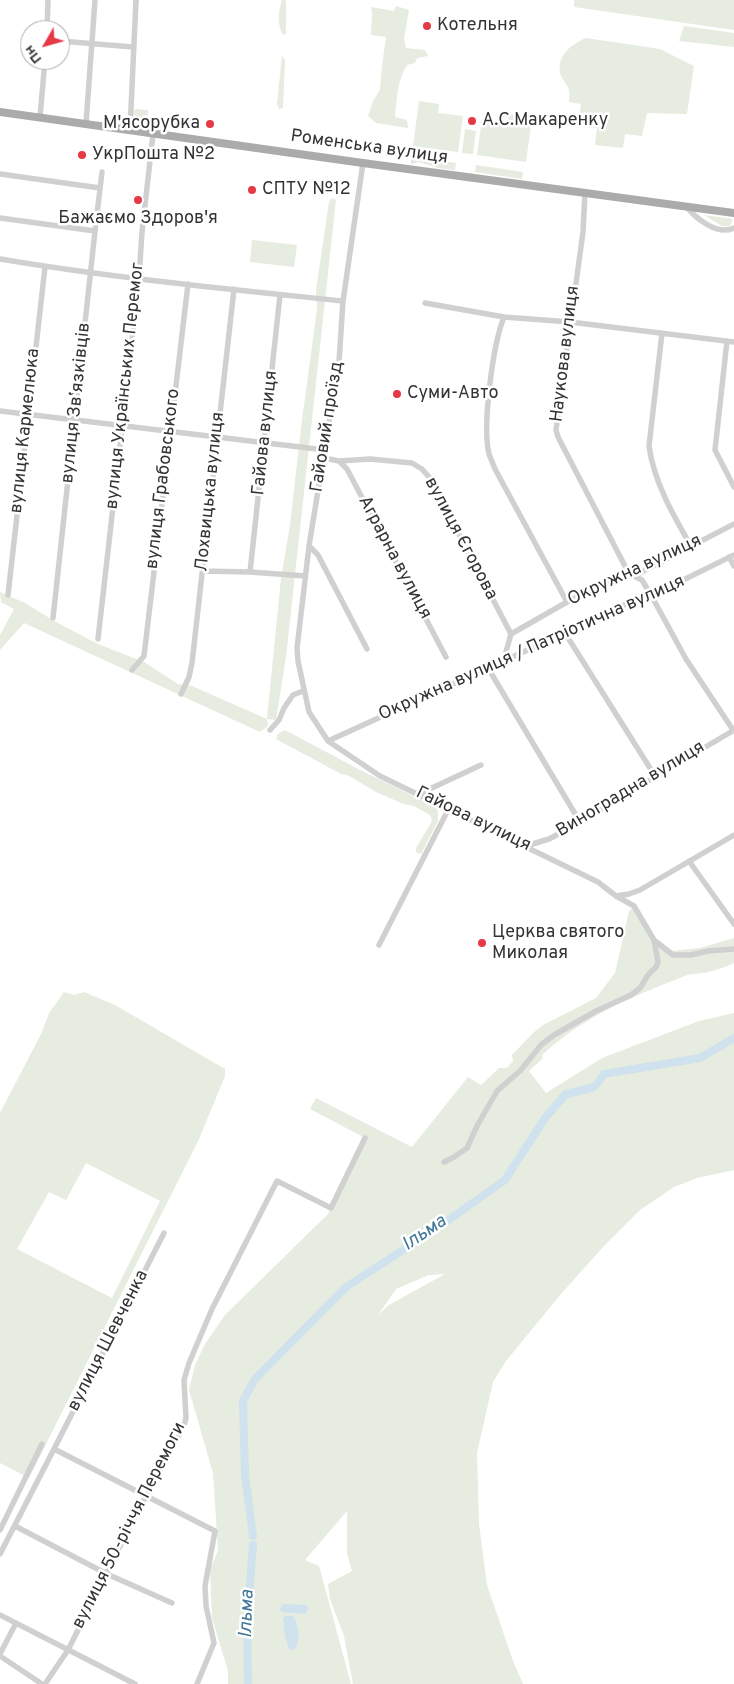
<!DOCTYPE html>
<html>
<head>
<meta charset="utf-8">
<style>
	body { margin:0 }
	#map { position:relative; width:734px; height:1684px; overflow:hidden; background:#fff; font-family:Overpass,sans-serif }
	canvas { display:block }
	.north { position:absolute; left:20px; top:20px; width:50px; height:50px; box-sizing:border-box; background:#fff; border:1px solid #adadad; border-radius:50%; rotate:232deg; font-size:14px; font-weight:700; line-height:20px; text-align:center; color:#333 }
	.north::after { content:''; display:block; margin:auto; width:18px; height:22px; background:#e63946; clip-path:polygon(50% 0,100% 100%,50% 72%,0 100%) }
</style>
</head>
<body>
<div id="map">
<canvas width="734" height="1684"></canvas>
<div class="north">Пн</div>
</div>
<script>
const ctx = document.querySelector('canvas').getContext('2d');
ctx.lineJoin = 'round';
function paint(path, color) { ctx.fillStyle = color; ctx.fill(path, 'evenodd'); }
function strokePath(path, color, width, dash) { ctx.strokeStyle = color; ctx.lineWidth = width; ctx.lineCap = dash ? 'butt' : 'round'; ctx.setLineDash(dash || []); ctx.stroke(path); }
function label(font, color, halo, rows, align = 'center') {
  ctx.font = font + ' Overpass,sans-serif'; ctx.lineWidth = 5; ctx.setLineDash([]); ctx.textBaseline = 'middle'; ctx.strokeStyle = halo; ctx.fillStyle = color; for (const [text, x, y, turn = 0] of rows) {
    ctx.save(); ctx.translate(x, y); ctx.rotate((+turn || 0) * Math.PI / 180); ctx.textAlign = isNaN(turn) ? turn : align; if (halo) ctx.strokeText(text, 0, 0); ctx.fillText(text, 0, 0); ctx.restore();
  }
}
const green = new Path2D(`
	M282,0H286V33L283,35C277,25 278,11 282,0Z
	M574,0H734V30L574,7Z
	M396,6L409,10L404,39L406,48L425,50L428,56L417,58L415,63L407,65C397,81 397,99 395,117L407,120L408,128L376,123L368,116L373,101L380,90L382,66L386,37L371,35L372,12L371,7L394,11Z
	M684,26L734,33V47L679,41Z
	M586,38L660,49L694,66L687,114L647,113L642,136L625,134L623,148L595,145L597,128L578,126L581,104L569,102C569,99 570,93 569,90C568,85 563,81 561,76C555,57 570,45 586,38Z
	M282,56L285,61L283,108L279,109L277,104Z
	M419,101L439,104L438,113L463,116L458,152L413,146Z
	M136,109L148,110L147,127L133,126L134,111Z
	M509,114L532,117L526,162L477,155L482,119L508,122Z
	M465,129L476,131L473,154L462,153Z
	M414,157L456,163L455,170L438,168L419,162L411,164V160Z
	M476,165L523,172L522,179L475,172Z
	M332,198L336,200L286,657L276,720L267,719L268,726L260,732L24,623L0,650V635L14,609L1,602L0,592L25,603L56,622L98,644L144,662L178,684L192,686L267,719L281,578L290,525L302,420L317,309L316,290L329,202Z
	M704,215L733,219L730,226H722Z
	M252,240L297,245L294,267L250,262Z
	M285,730L360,770L438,808V821L421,854L416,852V848L432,821L430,815L414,806L404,804L378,793L347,775L341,774L276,739L278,734Z
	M636,905L657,940L672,951L700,948L734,938V963C726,967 717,970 708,972C700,974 690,973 682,977C629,998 585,1016 542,1055L543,1058L529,1071L546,1093L602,1058L699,1021L734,1013V1170L697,1178L674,1187L640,1210L605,1245L560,1295L506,1361L493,1382L477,1453L479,1524L487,1585L513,1661L523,1684H353L344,1636L330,1599L328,1584L352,1571L347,1554V1511L305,1560L319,1566L351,1684H228V1671L212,1618L210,1570L218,1550L213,1473L189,1390L195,1365L205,1344L225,1315L328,1214L365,1138L310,1109L316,1098L412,1147L468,1077L481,1085L499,1068H507L513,1061L512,1055L533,1033L543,1025L596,998L615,973L629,911ZM445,1274L389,1305L378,1315L396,1289L429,1275Z
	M64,992L74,995L84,992L115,1005L225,1069V1076L199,1139L29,1478L0,1463V1113L42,1032L49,1013ZM86,1163L160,1201L112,1298L17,1249L49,1192L66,1200Z`);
const water = new Path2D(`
	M283,1604L307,1605L308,1609L306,1614L282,1612L280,1609Z
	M286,1616H293C299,1625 300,1638 296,1648L293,1650L289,1649L285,1637L283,1618Z`);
const river = new Path2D(`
	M253,1536L245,1475L243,1401L255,1379L346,1287L440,1226L505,1180L545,1118L566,1094L591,1088L596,1085L604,1074L700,1058L734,1038
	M248,1684L247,1622L253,1545`);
const minor = new Path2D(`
	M47,30L48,0
	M60,41L133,47
	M40,117L45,60
	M86,124L95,0
	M130,130L136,0
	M363,163L343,301L339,362L309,546L297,648L298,661L309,712L328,741L380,776L598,882L616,896L634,906L654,940L658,962L656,967L648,975L640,988L631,995L596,1011L554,1035L541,1045L520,1071L497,1091L477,1126L467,1148L454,1157L444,1162
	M0,174L100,188
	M585,192L583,232L556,430L558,437L626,568L634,576L642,580L648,590
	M686,206C696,219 718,236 734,228
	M0,218L95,231
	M0,259C113,278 228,289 343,301
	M425,303L504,317L570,322L734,342
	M504,317C493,344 482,426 489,454C491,459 493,464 495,469L567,602
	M662,333L649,446C654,482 673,515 691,546
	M727,341L715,450L734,487
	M0,411L325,450
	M324,458L339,461L370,459L412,463L422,469L429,477L511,634L506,652L508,659
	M339,461L347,469L446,657
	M309,546L318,555L367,649
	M729,557L734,566
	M203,571L250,572L305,576
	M250,572L280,295
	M8,595L45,267
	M651,595L686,659L733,730
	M53,618L95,231L102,172
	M565,633L655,776
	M511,634L567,602L625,572L634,576L734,524
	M98,639L139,278L142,232L153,134
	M488,668L580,822
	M132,670L144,656L188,284
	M181,694L189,677L192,663L234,289
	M270,730L279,720L284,708L293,695L303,691
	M328,741L565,633L609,611L665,589L734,555
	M419,794L481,765
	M526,846L549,839L566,830L734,730
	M689,861L734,924
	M616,896L629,894L640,890L734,835
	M654,940L673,955H691L708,951L734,949
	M379,945L449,808
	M54,1449L164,1233
	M15,1526L107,1574L172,1603
	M0,1530L42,1444
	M0,1554L54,1449L215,1531L205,1586L206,1606L214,1643L197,1684
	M0,1615L135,1684
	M0,1654L16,1623
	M0,1656L42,1684
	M45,1684L68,1650L130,1526L184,1426L186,1418L184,1380L189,1363L212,1309L277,1181L331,1208L365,1138`);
const major = new Path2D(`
	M0,112L363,163L734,213`);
const markers = [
	[427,26,5,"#e63946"],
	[472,121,5,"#e63946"],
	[210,124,5,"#e63946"],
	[82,155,5,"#e63946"],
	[252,190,5,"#e63946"],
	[138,200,5,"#e63946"],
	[397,394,5,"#e63946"],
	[482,943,5,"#e63946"]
];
const poiNames = [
	["Котельня",437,26],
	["А.С.Макаренку",482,121],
	["М'ясорубка",200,124,"right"],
	["УкрПошта №2",92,155],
	["СПТУ №12",262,190],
	["Бажаємо Здоров'я",138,219,"center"],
	["Суми-Авто",407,394],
	["Церква святого",492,933],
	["Миколая",492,954]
];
const streetNames = [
	["Роменська вулиця",369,148,8],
	["Наукова вулиця",566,354,-83],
	["вулиця Українських Перемог",126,386,-84],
	["вулиця Звʼязківців",77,403,-84],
	["Гайовий проїзд",328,427,-81],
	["вулиця Кармелюка",26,431,-84],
	["Гайова вулиця",266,433,-84],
	["вулиця Грабовського",164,479,-83],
	["Лохвицька вулиця",211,492,-84],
	["вулиця Єгорова",460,539,62],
	["Аграрна вулиця",394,558,62],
	["Окружна вулиця",635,571,-25],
	["Окружна вулиця / Патріотична вулиця",532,649,-24],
	["Виноградна вулиця",631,790,-31],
	["Гайова вулиця",473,820,26],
	["вулиця Шевченка",109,1341,-63],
	["вулиця 50-річчя Перемоги",130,1526,-63]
];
const waterNames = [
	["Ільма",425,1234,-34],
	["Ільма",248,1614,-88]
];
paint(green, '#e6ecdf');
paint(water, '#cfe2ee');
strokePath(river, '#cfe2ee', 8);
strokePath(minor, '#d0d0d0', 5.5);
strokePath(major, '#ababab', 8);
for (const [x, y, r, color] of markers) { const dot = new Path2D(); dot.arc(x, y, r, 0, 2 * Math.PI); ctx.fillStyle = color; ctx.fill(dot); strokePath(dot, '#fff', 2); }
label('18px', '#333', '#fff', poiNames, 'left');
label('18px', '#333', '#fff', streetNames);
label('italic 19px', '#3f7597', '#fff', waterNames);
</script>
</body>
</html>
